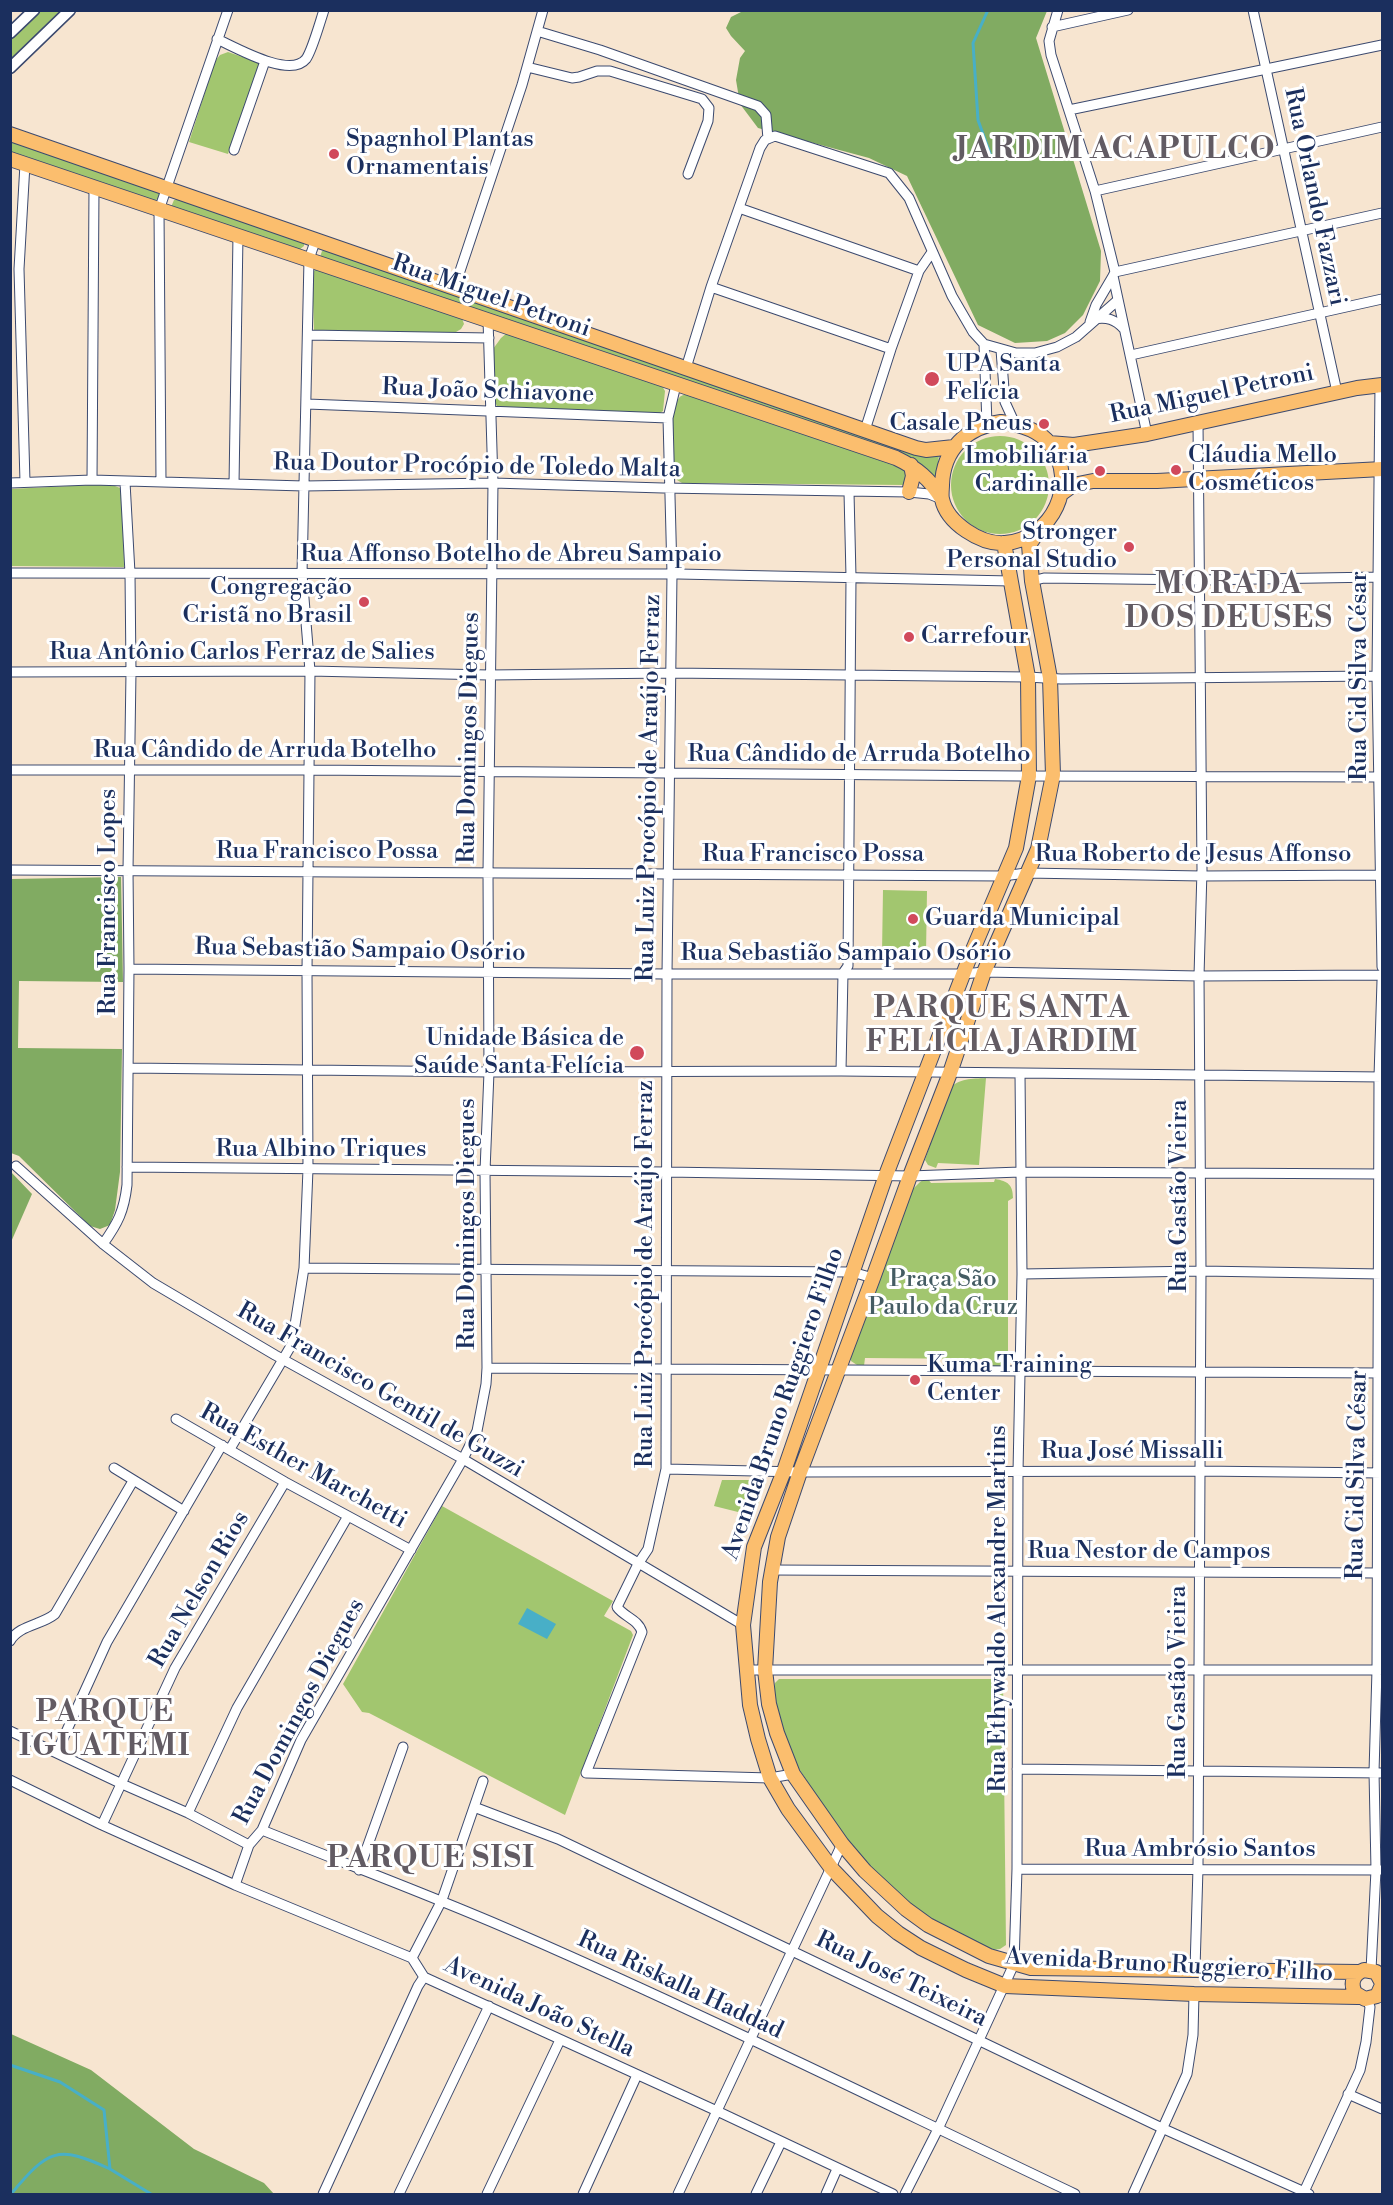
<!DOCTYPE html>
<html>
<head>
<meta charset="utf-8">
<style>
	body { margin:0 }
	#map { position:relative; width:1393px; height:2205px; overflow:hidden; background:#f7e5d0; font-family:"Libre Bodoni",serif }
	canvas { display:block }
	.frame { position:absolute; inset:0; border:12px solid #1b2f5e; pointer-events:none }
</style>
</head>
<body>
<div id="map">
<canvas width="1393" height="2205"></canvas>
<div class="frame"></div>
</div>
<script>
const ctx = document.querySelector('canvas').getContext('2d');
ctx.lineJoin = 'round';
function paint(path, color) { ctx.fillStyle = color; ctx.fill(path, 'evenodd'); }
function strokePath(path, color, width, dash) { ctx.strokeStyle = color; ctx.lineWidth = width; ctx.lineCap = dash ? 'butt' : 'round'; ctx.setLineDash(dash || []); ctx.stroke(path); }
function label(font, color, halo, rows, align = 'center') {
  ctx.font = font + ' "Libre Bodoni",serif'; ctx.lineWidth = 6; ctx.setLineDash([]); ctx.textBaseline = 'middle'; ctx.strokeStyle = halo; ctx.fillStyle = color; for (const [text, x, y, turn = 0] of rows) {
    ctx.save(); ctx.translate(x, y); ctx.rotate((+turn || 0) * Math.PI / 180); ctx.textAlign = isNaN(turn) ? turn : align; if (halo) ctx.strokeText(text, 0, 0); ctx.fillText(text, 0, 0); ctx.restore();
  }
}
const green = new Path2D(`
	M38,11H61L11,60V37Z
	M228,52L260,63L228,154L189,142L215,61L220,55Z
	M11,139L161,192L159,199L152,201L11,153Z
	M180,199L304,242V246L299,250L171,207L174,200Z
	M327,249L928,456L939,455L936,481L931,477L320,257L322,251Z
	M316,269L462,318L464,324L461,329L456,332L321,334L314,330L312,273Z
	M508,332L662,386L665,391L663,411L657,415L498,408L495,402L493,349L501,338Z
	M688,394L894,462L908,472L904,485L682,483L677,480L675,474C674,457 668,410 679,398C681,395 684,395 688,394Z
	M951 485a49 49 0 1 1 98 0a49 49 0 1 1-98 0Z
	M110,484L120,488L123,495L124,567L11,566L10,489Z
	M883,890L927,891L926,954L882,953Z
	M986,1078L979,1165L938,1163L936,1168L928,1165L925,1160L949,1089C959,1078 972,1079 986,1078Z
	M925,1179H928L931,1183L994,1182L995,1179C1008,1181 1013,1185 1013,1198L1008,1201V1355L1012,1354L1011,1361L1004,1367H988V1359L865,1358L864,1366L857,1365L851,1361V1355L912,1190L920,1182Z
	M722,1480H753L760,1490L761,1496L754,1516L714,1506Z
	M442,1506L613,1601L604,1616L631,1631L633,1635L565,1815L369,1713L362,1712L343,1684Z
	M779,1679H1003L1006,1945L1000,1949L993,1950L921,1913L895,1893L842,1835L794,1761L780,1721L774,1691L775,1683Z`);
const forest = new Path2D(`
	M745,10L1047,11L1036,38L1101,251L1100,281L1083,315L1065,333L1047,341L1015,343L978,325L907,176L869,158L758,128L740,104L736,80L740,58L745,51L731,36L726,28L731,17Z
	M121,877L123,982L19,981L18,1048L122,1049L120,1172L115,1210L110,1225L100,1229L90,1226L19,1156L11,1153V879Z
	M11,1172L32,1194L11,1242Z
	M11,2034L91,2070L194,2149L264,2183L274,2194H11Z`);
const water = new Path2D(`
	M527,1608L556,1624L547,1639L518,1624Z`);
const stream = new Path2D(`
	M988,10L973,43L978,120L992,159
	M10,2065L60,2082L104,2110L110,2169L151,2194
	M11,2194C48,2150 57,2144 110,2169`);
const minor = new Path2D(`
	M1058,10L1049,41L1051,55L1095,191L1115,272L1113,276L1147,434
	M1253,10L1337,392
	M1052,27L1128,10
	M537,31L600,50L758,106L766,115L768,139
	M217,39C235,47 290,79 306,59C312,51 320,22 324,10
	M527,67L572,78L579,77L597,71H610L702,99L709,108L708,121L688,174
	M1069,110L1382,45
	M234,150L265,61
	M1095,191L1382,127
	M739,208L919,271
	M1115,272L1382,213
	M711,287L891,349
	M454,289L522,85L543,10
	M1094,319C1107,317 1115,319 1124,329
	M1090,322L1096,305L1113,276
	M308,335L489,338
	M984,344L987,424
	M1001,350L1005,402L1015,424
	M1131,355L1382,299
	M686,368L711,287L760,148L765,140L775,136L889,173L909,198L952,296L973,332L984,344L1016,353H1035L1057,347L1076,337L1118,300
	M676,385L668,418L672,574L667,974L666,1469L648,1549L638,1564L617,1607C624,1617 638,1619 642,1632L586,1773L770,1778L793,1774
	M1380,385L1377,676L1382,967
	M307,404L668,418
	M865,430L891,349L919,271L932,252
	M92,480L94,189
	M161,481L159,210L228,10
	M25,482L19,269L25,164
	M10,483L92,480L304,486L493,483L663,488L909,492L929,494L939,498
	M234,484L238,235
	M10,573L678,574L1011,581
	M1032,581L1044,578L1200,580L1378,577
	M10,672L310,671L489,675L670,673L1028,677L1061,679L1377,676
	M10,770H310L1021,776L1382,777
	M10,870L1003,876L1026,873L1202,876L1382,875
	M129,969L667,974H963L984,972L1199,976L1382,975
	M128,1068L489,1072L841,1071L1382,1077
	M841,1071L843,973L848,966L851,577L849,492
	M16,1166L103,1244L153,1283L275,1355L463,1459L743,1625
	M127,1167L667,1172L910,1176L1020,1172L1382,1174
	M103,1244C118,1223 124,1211 127,1185L129,969L128,870L131,672L130,573L125,482
	M304,1268C487,1271 670,1269 852,1272L873,1278
	M1022,1274L1201,1271L1382,1274
	M487,1368L1382,1373
	M176,1419L285,1482L411,1550
	M230,1449L292,1344L304,1268L308,1169L307,971L310,671L302,574L309,259L316,239
	M114,1468L184,1511
	M666,1469L800,1472L1198,1471L1382,1473
	M771,1570L1380,1573
	M10,1641C19,1625 42,1625 55,1614L133,1481
	M747,1670H1380
	M10,1731L122,1784L188,1813L249,1845
	M57,1752L107,1642L222,1445
	M1017,1769L1382,1773
	M10,1780L102,1825L235,1885L412,1958L424,1977L717,2111L893,2194
	M474,1807L558,1839L1164,2129L1309,2194
	M188,1813L237,1708L348,1516
	M102,1825L175,1668L285,1482
	M262,1830C348,1865 436,1897 522,1935C708,2016 891,2107 1075,2194
	M1017,1869L1382,1870
	M359,1870L403,1747
	M235,1885L249,1845L262,1830L301,1740L463,1459L477,1431L486,1384L487,1368L485,1171L489,1072L488,872L493,483L488,319
	M412,1958L442,1900L483,1781
	M1195,1969L1198,1868L1201,1271L1199,976L1202,870L1198,422
	M1371,1970L1376,1870L1374,1772L1377,1670L1379,1077L1382,981
	M1348,2094L1382,2109
	M323,2194L418,1986L424,1977
	M399,2194L489,2006
	M487,2194L560,2040
	M583,2194L637,2075
	M678,2194L842,1844
	M756,2194L781,2142
	M826,2194L837,2169
	M905,2194L938,2129L1014,1964L1017,1869L1018,1472L1022,1274L1020,1074
	M1133,2194L1187,2074L1193,2035L1194,1994
	M1303,2194L1360,2070L1366,2042L1370,2007L1367,1999`);
const tertiary = new Path2D(`
	M10,33L34,10
	M10,68L70,10`);
const primary = new Path2D(`
	M10,134L916,448L926,450L954,447
	M10,159L896,458C917,468 930,479 942,499
	M1001,422C1018,424 1039,430 1050,444C1079,483 1053,539 1005,543C981,545 947,523 942,499C941,495 942,489 942,485C943,449 967,427 1001,422Z
	M1049,443L1074,445L1147,434L1357,388L1382,385
	M909,492L913,476L911,465
	M1062,493L1073,485L1093,481H1157L1382,469
	M1039,530L1029,545L1032,581L1050,678L1053,775L1038,849L984,972L950,1073L910,1176L873,1278L800,1472L778,1537L770,1582L765,1670L769,1704L777,1733L793,1774L842,1844L865,1871L906,1909L928,1925L989,1956L1031,1968L1359,1972
	M1004,543L1028,677L1029,776L1016,848L969,959L886,1175L784,1471L754,1547L743,1625L750,1705L758,1739L770,1778L788,1809L832,1869L877,1916L898,1933L921,1948L966,1970L1005,1986L1194,1994L1358,1997
	M1382,1983L1376,1972L1364,1970C1353,1974 1350,1983 1355,1993L1365,1999L1377,1996L1382,1985`);
const markers = [
	[334,154,6,"#d1495b"],
	[932,379,8,"#d1495b"],
	[1044,424,6,"#d1495b"],
	[1176,470,6,"#d1495b"],
	[1100,471,6,"#d1495b"],
	[1129,547,6,"#d1495b"],
	[364,602,6,"#d1495b"],
	[909,637,6,"#d1495b"],
	[913,919,6,"#d1495b"],
	[637,1053,8,"#d1495b"],
	[915,1380,6,"#d1495b"]
];
const poiNames = [
	["Spagnhol Plantas",346,140],
	["Ornamentais",346,168],
	["UPA Santa",946,365],
	["Felícia",946,393],
	["Casale Pneus",1032,424,"right"],
	["Cláudia Mello",1188,456],
	["Cosméticos",1188,484],
	["Imobiliária",1088,457,"right"],
	["Cardinalle",1088,485,"right"],
	["Stronger",1117,533,"right"],
	["Personal Studio",1117,561,"right"],
	["Congregação",352,588,"right"],
	["Cristã no Brasil",352,616,"right"],
	["Carrefour",921,637],
	["Guarda Municipal",925,919],
	["Unidade Básica de",624,1039,"right"],
	["Saúde Santa Felícia",624,1067,"right"],
	["Kuma Training",927,1366],
	["Center",927,1394]
];
const streetNames = [
	["Rua Orlando Fazzari",1314,197,78],
	["Rua Miguel Petroni",491,297,19],
	["Rua João Schiavone",488,392,2],
	["Rua Miguel Petroni",1212,395,-12],
	["Rua Doutor Procópio de Toledo Malta",477,467,1],
	["Rua Affonso Botelho de Abreu Sampaio",511,555],
	["Rua Antônio Carlos Ferraz de Salies",242,653],
	["Rua Cid Silva César",1360,676,-90],
	["Rua Domingos Diegues",470,738,-89],
	["Rua Cândido de Arruda Botelho",265,751],
	["Rua Cândido de Arruda Botelho",859,755],
	["Rua Luiz Procópio de Araújo Ferraz",650,788,-89],
	["Rua Francisco Possa",327,852],
	["Rua Francisco Possa",813,855],
	["Rua Roberto de Jesus Affonso",1193,855],
	["Rua Francisco Lopes",109,902,-90],
	["Rua Sebastião Sampaio Osório",360,951,1],
	["Rua Sebastião Sampaio Osório",846,954],
	["Rua Albino Triques",321,1150],
	["Rua Gastão Vieira",1180,1196,-90],
	["Rua Domingos Diegues",468,1224,-90],
	["Rua Luiz Procópio de Araújo Ferraz",646,1274,-90],
	["Rua Francisco Gentil de Guzzi",380,1391,30],
	["Avenida Bruno Ruggiero Filho",784,1404,-71],
	["Rua José Missalli",1132,1452],
	["Rua Esther Marchetti",303,1467,29],
	["Rua Cid Silva César",1358,1475,-89],
	["Rua Nestor de Campos",1149,1552],
	["Rua Nelson Rios",200,1590,-60],
	["Rua Ethywaldo Alexandre Martins",999,1609,-90],
	["Rua Gastão Vieira",1179,1682,-90],
	["Rua Domingos Diegues",300,1712,-62],
	["Rua Ambrósio Santos",1200,1850],
	["Avenida Bruno Ruggiero Filho",1169,1966,3],
	["Rua José Teixeira",901,1980,26],
	["Rua Riskalla Haddad",680,1986,25],
	["Avenida João Stella",539,2008,25]
];
const parkNames = [
	["Praça São",943,1280],
	["Paulo da Cruz",943,1308]
];
const districtNames = [
	["JARDIM ACAPULCO",1116,151],
	["MORADA",1229,586],
	["DOS DEUSES",1229,620],
	["PARQUE SANTA",1002,1010],
	["FELÍCIA JARDIM",1002,1044],
	["PARQUE",105,1714],
	["IGUATEMI",105,1748],
	["PARQUE SISI",431,1860]
];
paint(green, '#a2c66f');
paint(forest, '#81ab62');
paint(water, '#48afc7');
strokePath(stream, '#48afc7', 3);
strokePath(minor, '#3c4a6f', 11);
strokePath(tertiary, '#3c4a6f', 13);
strokePath(primary, '#3c4a6f', 16);
strokePath(minor, '#fff', 9);
strokePath(tertiary, '#fff', 10);
strokePath(primary, '#fbbe6e', 14);
for (const [x, y, r, color] of markers) { const dot = new Path2D(); dot.arc(x, y, r, 0, 2 * Math.PI); ctx.fillStyle = color; ctx.fill(dot); strokePath(dot, '#fff', 2); }
label('24px', '#1b2f5e', '#fff', poiNames, 'left');
label('24px', '#1b2f5e', '#fff', streetNames);
label('24px', '#445c63', '#fff', parkNames);
ctx.letterSpacing = '1.5px';
label('bold 30px', '#625b63', '#fff', districtNames);
ctx.letterSpacing = '0px';
</script>
</body>
</html>
